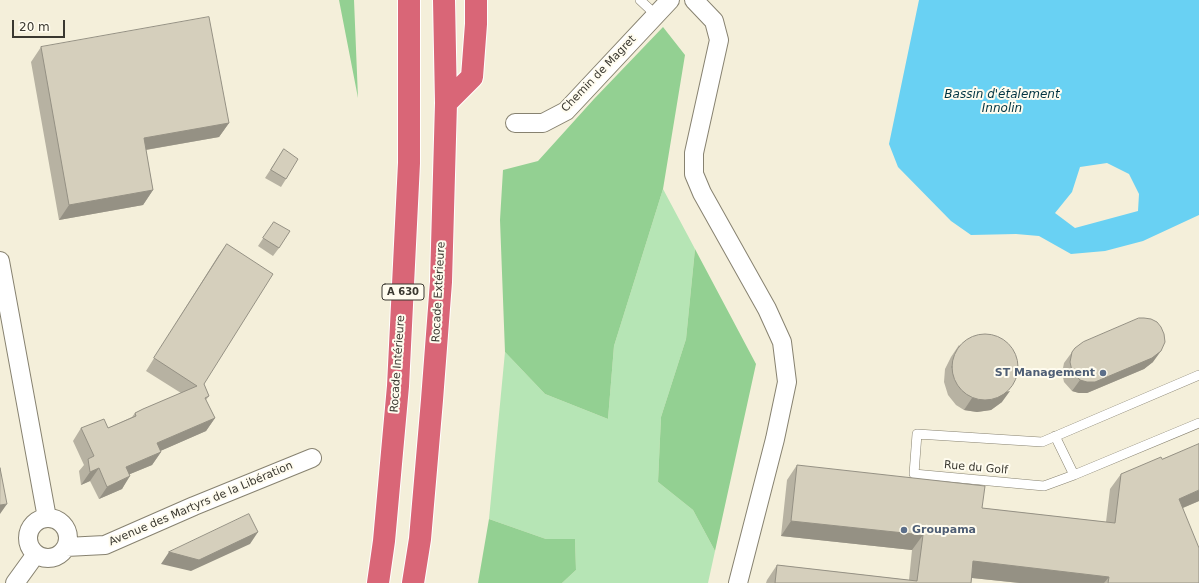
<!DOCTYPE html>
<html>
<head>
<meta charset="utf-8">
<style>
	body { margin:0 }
	#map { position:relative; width:1199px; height:583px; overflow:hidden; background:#f4efda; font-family:"DejaVu Sans",sans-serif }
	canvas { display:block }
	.scale { position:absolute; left:12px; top:20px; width:53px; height:18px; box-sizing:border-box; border:2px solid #3a3830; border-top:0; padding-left:5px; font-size:12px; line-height:14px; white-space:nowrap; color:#3a3830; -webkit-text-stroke:3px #fffcef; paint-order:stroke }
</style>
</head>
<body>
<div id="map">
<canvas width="1199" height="583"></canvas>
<div class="scale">20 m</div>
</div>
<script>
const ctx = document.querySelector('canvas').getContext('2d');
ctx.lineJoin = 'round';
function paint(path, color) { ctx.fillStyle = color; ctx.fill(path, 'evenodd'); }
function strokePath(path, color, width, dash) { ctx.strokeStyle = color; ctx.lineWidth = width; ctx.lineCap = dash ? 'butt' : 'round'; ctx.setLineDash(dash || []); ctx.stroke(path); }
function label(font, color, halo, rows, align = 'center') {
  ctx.font = font + ' "DejaVu Sans",sans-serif'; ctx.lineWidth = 4; ctx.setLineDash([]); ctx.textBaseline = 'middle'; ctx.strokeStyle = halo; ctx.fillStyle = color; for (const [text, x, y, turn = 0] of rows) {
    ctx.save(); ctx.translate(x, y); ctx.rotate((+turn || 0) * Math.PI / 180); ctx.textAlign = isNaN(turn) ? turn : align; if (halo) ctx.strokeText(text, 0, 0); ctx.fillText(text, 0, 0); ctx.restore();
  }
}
const green = new Path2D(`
	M663,189L695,249L686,339L661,417L658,482L693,510L715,551L708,583H562L576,570L575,539H546L489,519L505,352L545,394L608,419L614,346Z`);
const forest = new Path2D(`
	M339,0H354L358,98Z
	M663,27L685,55L663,189L614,346L608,419L545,394L505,352L500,220L503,170L538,161L594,99Z
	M695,249L756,364L715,551L693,510L658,482L661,417L686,339Z
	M489,519L546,539H575L576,570L562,583H478Z`);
const water = new Path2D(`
	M919,0H1199V215L1143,241L1105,251L1071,254L1039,236L1016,234L971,235L951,221L898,167L889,144ZM1107,163L1129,174L1139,194L1138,211L1075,228L1055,213L1072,192L1080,167Z`);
const service = new Path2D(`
	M640,0L656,15
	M1199,375L1042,442L917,434L914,474L1044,486L1074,475L1199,423
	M1055,436L1074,475`);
const minor = new Path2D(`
	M694,0L714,21L719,40L694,153V174L702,193L767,309L782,342L787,382L775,439L738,583
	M515,123H543L566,111L670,0
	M0,261L47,518
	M28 538a20 20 0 1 1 40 0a20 20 0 1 1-40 0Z
	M66,547L105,545L194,506L312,458
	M15,583L36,554`);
const motorway = new Path2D(`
	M446,103L472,77L476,24V0
	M378,583L384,541L398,386L409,163V0
	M413,583L420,539L432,400L441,282L446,103L444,0`);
const wall = new Path2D(`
	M41,47L229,123L219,137L146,150L153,190L143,205L59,220L31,62Z
	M284,149L286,179L281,187L265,178Z
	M274,222L279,248L273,256L258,246Z
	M227,244L204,384L209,396L206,400L215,418L206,431L160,451L161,452L152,465L130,474L122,489L99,499L90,481L81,485L79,471L84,465L73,441L81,428H108L132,417L135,413L181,393L146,371L218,256Z
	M959,345L1002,402L991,410L977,412L964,410L956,405L948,395L944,382L945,369L951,357Z
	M1075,348L1153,362L1144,369L1087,393H1079L1072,391L1064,382L1062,373L1064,363Z
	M1162,459L1199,501L1183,508L1199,583H1020L972,578L971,583H766L767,580L777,565L909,580L912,550L781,536L787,480L797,465L982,508L1106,522L1110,489L1121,474Z`);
const shadedWall = new Path2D(`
	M229,123L219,137L133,152L144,138Z
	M153,190L143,205L59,220L69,205Z
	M1161,351L1153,362L1144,369L1087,393H1079L1072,391L1080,380Z
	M1010,391L1002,402L991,410L977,412L964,410L972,398Z
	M215,418L206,431L149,456L157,443Z
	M161,452L152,465L118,479L126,467Z
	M99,468L90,481L81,485L90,472Z
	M130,476L122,489L99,499L107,487Z
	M1199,490V501L1168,514L1179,499Z
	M7,504L0,514V505Z
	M791,521L923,535L912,550L781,536Z
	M258,532L250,544L191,571L161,564L169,552Z
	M973,561L1109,577L1104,583H1020L963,577Z`);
const building = new Path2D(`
	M209,17L229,123L144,138L153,190L69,205L41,47Z
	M284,149L298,159L286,179L271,170Z
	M274,222L290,231L279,248L263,238Z
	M227,244L273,274L204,384L209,396L205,398L215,418L157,443L161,452L126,467L130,476L107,487L99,468L90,472L88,459L94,456L81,428L104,419L108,428L136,416L135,413L143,409L197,386L154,358Z
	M1139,318H1144L1151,319L1157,322L1161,327L1164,334L1165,342L1161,351L1152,358L1095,382H1087L1080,380L1072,371L1070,362L1072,352L1075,348L1083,342Z
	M952 367a33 33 0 1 1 66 0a33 33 0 1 1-66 0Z
	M1199,444V490L1179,499L1199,548V583H1108L1109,577L973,561L971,583H775L777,565L917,581L923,535L791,521L797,465L985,486L982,508L1115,523L1121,474L1161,457L1162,459Z
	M0,468L7,504L0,505Z
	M249,514L258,532L199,560L169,552Z`);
const markers = [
	[1103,373,4,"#5c6f8a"],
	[904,530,4,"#5c6f8a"]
];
const shields = [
	[403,292,42]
];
const shieldNames = [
	["A 630",403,292]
];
const streetNames = [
	["Chemin de Magret",599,74,-46],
	["Rocade Extérieure",439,292,-87],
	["Rocade Intérieure",398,364,-86],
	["Rue du Golf",976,468,5],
	["Avenue des Martyrs de la Libération",201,504,-23]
];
const serviceNames = [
	["ST Management",1095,373],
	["Groupama",912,530,"left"]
];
const waterNames = [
	["Bassin d'étalement",1002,95],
	["Innolin",1002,109]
];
paint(green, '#b6e5b5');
paint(forest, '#93d092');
paint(water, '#69d1f3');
strokePath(service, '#878270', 10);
strokePath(minor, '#878270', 20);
strokePath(motorway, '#fff', 24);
strokePath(service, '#fff', 9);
strokePath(minor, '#fff', 18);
strokePath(motorway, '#d96677', 22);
paint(wall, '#b7b2a2');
paint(shadedWall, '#959184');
paint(building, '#d5cfbc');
strokePath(building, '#959184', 1);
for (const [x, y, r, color] of markers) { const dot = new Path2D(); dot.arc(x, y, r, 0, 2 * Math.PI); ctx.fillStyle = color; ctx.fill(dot); strokePath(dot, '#fffcef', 1.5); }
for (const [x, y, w] of shields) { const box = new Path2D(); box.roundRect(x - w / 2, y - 8, w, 16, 3); ctx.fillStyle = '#fffcef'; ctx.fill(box); strokePath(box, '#3a3830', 1); }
label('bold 10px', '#3a3830', null, shieldNames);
label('11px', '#3a3830', '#fffcef', streetNames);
label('bold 11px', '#4e5e75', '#fffcef', serviceNames, 'right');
label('italic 12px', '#023543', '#fffcef', waterNames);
</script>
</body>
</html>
